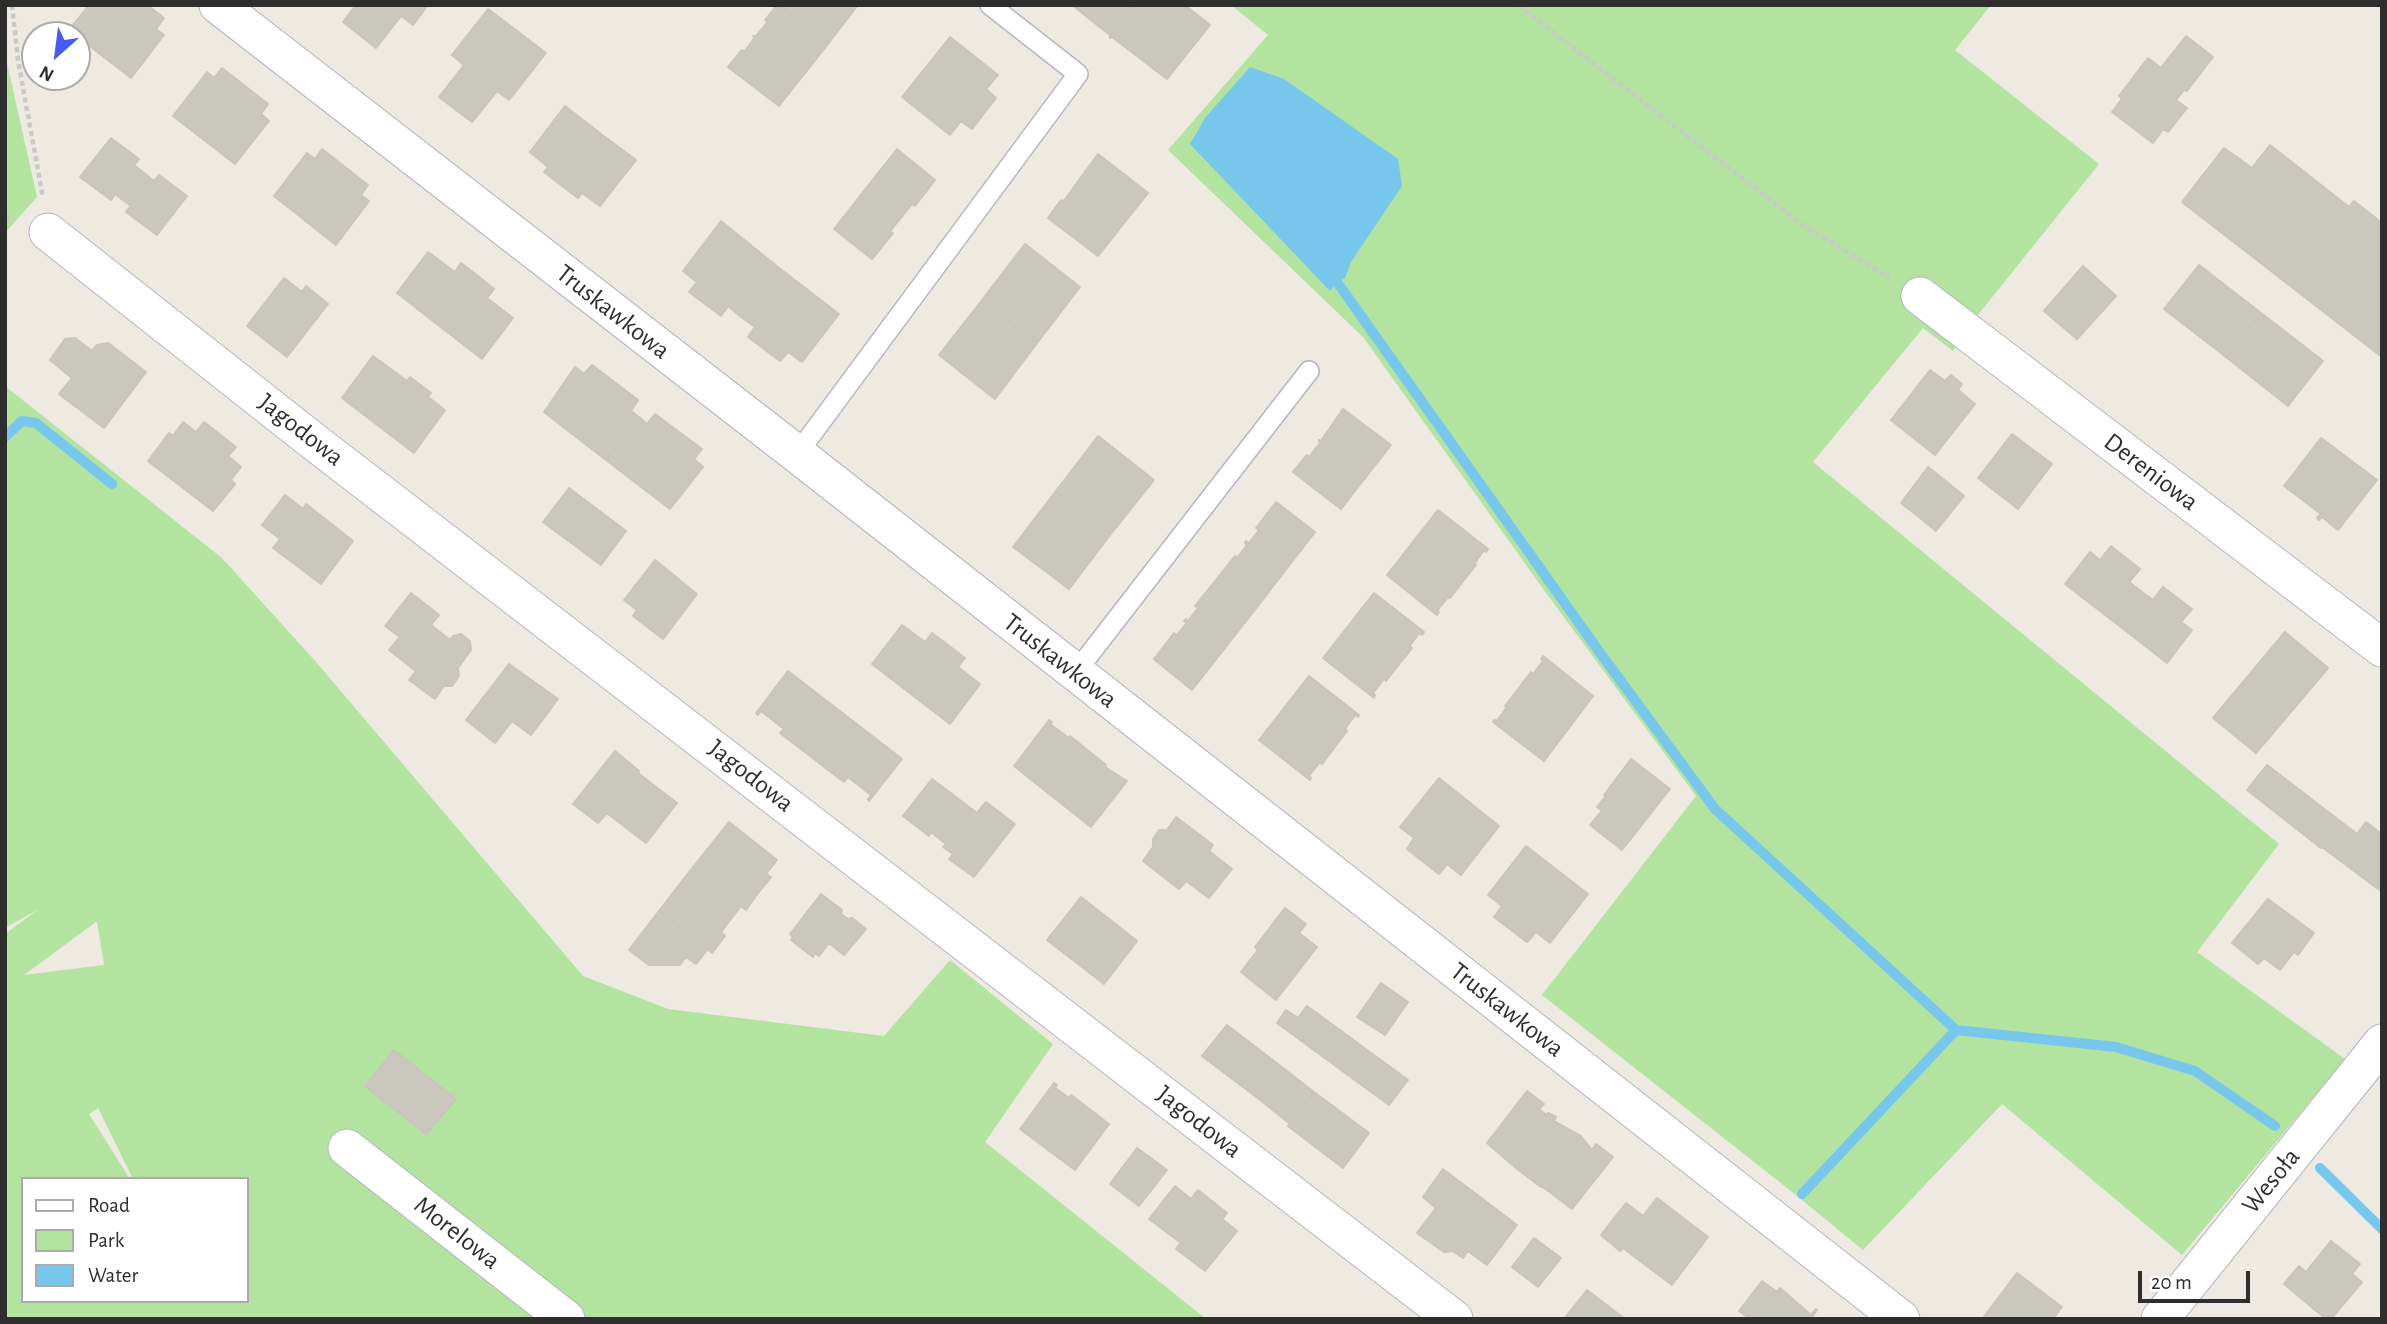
<!DOCTYPE html>
<html>
<head>
<meta charset="utf-8">
<style>
	body { margin:0 }
	#map { position:relative; width:2387px; height:1324px; overflow:hidden; background:#eee9e1; font-family:"Alegreya Sans",sans-serif }
	canvas { display:block }
	.frame { position:absolute; inset:0; border:7px solid #2e2e2e; pointer-events:none }
	.legend { position:absolute; left:21px; top:1177px; width:228px; height:126px; box-sizing:border-box; background:#fff; border:2px solid #ababab; margin:0; padding:9px 12px; list-style:none; font-size:21px; color:#2e2e2e }
	.legend li { display:flex; align-items:center; gap:14px; height:35px }
	.legend b { width:35px; border:2px solid #ababab }
	.north { position:absolute; left:21px; top:21px; width:70px; height:70px; box-sizing:border-box; background:#fff; border:2px solid #ababab; border-radius:50%; rotate:208deg; font-size:19px; font-weight:700; line-height:28px; text-align:center; color:#2e2e2e }
	.north::after { content:''; display:block; margin:auto; width:24px; height:32px; background:#455cf7; clip-path:polygon(50% 0,100% 100%,50% 72%,0 100%) }
	.scale { position:absolute; left:2138px; top:1271px; width:112px; height:32px; box-sizing:border-box; border:4px solid #2e2e2e; border-top:0; padding-left:9px; font-size:21px; line-height:24px; white-space:nowrap; color:#2e2e2e; -webkit-text-stroke:5px #fff; paint-order:stroke }
</style>
</head>
<body>
<div id="map">
<canvas width="2387" height="1324"></canvas>
<div class="frame"></div>
<ul class="legend">
<li><b style="height:9px;background:#fff"></b>Road</li>
<li><b style="height:19px;background:#b2e39f"></b>Park</li>
<li><b style="height:19px;background:#77c7ed"></b>Water</li>
</ul>
<div class="north">N</div>
<div class="scale">20 m</div>
</div>
<script>
const ctx = document.querySelector('canvas').getContext('2d');
ctx.lineJoin = 'round';
function paint(path, color) { ctx.fillStyle = color; ctx.fill(path, 'evenodd'); }
function strokePath(path, color, width, dash) { ctx.strokeStyle = color; ctx.lineWidth = width; ctx.lineCap = dash ? 'butt' : 'round'; ctx.setLineDash(dash || []); ctx.stroke(path); }
function label(font, color, halo, rows, align = 'center') {
  ctx.font = font + ' "Alegreya Sans",sans-serif'; ctx.lineWidth = 6; ctx.setLineDash([]); ctx.textBaseline = 'middle'; ctx.strokeStyle = halo; ctx.fillStyle = color; for (const [text, x, y, turn = 0] of rows) {
    ctx.save(); ctx.translate(x, y); ctx.rotate((+turn || 0) * Math.PI / 180); ctx.textAlign = isNaN(turn) ? turn : align; if (halo) ctx.strokeText(text, 0, 0); ctx.fillText(text, 0, 0); ctx.restore();
  }
}
const green = new Path2D(`
	M1231,5H1991L1955,50L2099,164L1965,331L1953,351L1923,328L1813,462L2279,844L2197,952L2345,1059L2182,1255L2002,1104L1863,1250L1796,1195L1542,995L1696,796L1549,597L1363,337L1168,150L1268,35Z
	M5,54L37,197L5,233Z
	M5,386L222,558L316,662L583,976L668,1009L884,1036L950,960L1053,1044L985,1142L1206,1319H5V934L39,909L5,928ZM97,922L104,965L24,975L96,922ZM98,1108L133,1179H247V1301H23V1179H130L89,1114Z`);
const water = new Path2D(`
	M1250,67L1284,79L1398,159L1402,186L1351,262L1345,278L1337,282L1330,291L1190,144L1205,118Z`);
const stream = new Path2D(`
	M1337,282L1598,650L1715,809L1956,1030L2116,1047L2195,1071L2275,1126
	M5,437L22,421L36,423L112,484
	M2320,1168L2382,1229
	M1802,1194L1956,1030`);
const building = new Path2D(`
	M89,5H147L164,18L156,29L164,35L131,78L69,30Z
	M356,5H428L413,25L401,16L376,48L343,22Z
	M777,5L828,44L779,106L728,67L742,50L744,52L755,37L753,36H756L768,22L765,20Z
	M779,5H858L828,44Z
	M1072,5H1136L1110,38V35Z
	M1136,5H1185L1210,25L1167,79L1112,37L1110,38Z
	M488,9L546,53L509,100L497,91L472,122L439,97L464,65L452,55Z
	M2186,36L2213,57L2187,91L2184,90L2176,100L2187,108L2168,132L2163,129L2153,143L2112,112L2122,99L2119,96L2148,58L2161,68Z
	M950,37L998,75L986,89L996,98L972,129L961,121L950,135L902,97Z
	M222,68L268,104L261,114L269,121L235,164L173,116L207,72L214,78Z
	M565,106L601,134L561,185L544,172L548,167L530,152Z
	M601,134L636,160L600,206L582,193L578,198L561,185Z
	M111,138L139,159L134,165L154,181L159,175L187,196L157,235L126,212L131,206L115,194L111,200L80,177Z
	M2270,145L2349,207L2354,201L2382,223V265L2379,268L2382,270V357L2182,202L2224,148L2252,168Z
	M322,149L368,185L361,195L369,201L336,245L274,196L307,153L315,159Z
	M897,149L935,180L915,206L912,204L890,231L893,233L872,259L834,229Z
	M1098,154L1148,193L1098,256L1048,218L1061,200L1063,202Z
	M721,221L779,268L741,317L728,306L721,316L689,292L697,282L683,271Z
	M1025,244L1080,287L1037,343L982,300Z
	M428,252L455,272L461,263L478,276L494,289L487,298L513,318L482,359L397,293Z
	M2199,265L2261,313L2226,357L2164,309Z
	M2083,266L2116,296L2077,339L2044,311Z
	M779,268L839,314L802,362L788,352L780,361L748,337L755,327L741,317Z
	M284,278L302,292L306,286L328,304L287,357L247,326Z
	M982,300L1037,343L995,399L939,355Z
	M2261,313L2323,361L2288,406L2226,357Z
	M75,338L92,351L97,345L108,343L146,372L104,428L59,394L72,378L50,360L65,339Z
	M373,356L407,381L410,377L431,393L428,397L445,410L414,453L342,398Z
	M592,365L638,400L631,411L639,417L606,460L544,412L575,367L584,374Z
	M1930,370L1945,381L1951,375L1962,384L1958,390L1975,404L1935,455L1891,420Z
	M1343,409L1391,445L1341,509L1293,472L1307,455L1309,457L1320,443L1319,440L1321,441Z
	M655,414L702,449L694,459L703,467L670,509L606,460L639,417L647,424Z
	M183,422L196,432L204,422L236,447L228,456L241,467L231,480L235,484L213,511L148,461L169,433L173,436Z
	M2012,434L2052,464L2018,509L1978,478Z
	M1098,436L1154,480L1111,534L1056,491Z
	M2321,438L2377,480L2338,530L2322,517L2319,520L2317,518L2321,514L2284,486Z
	M1928,467L1947,482L1919,517L1901,503Z
	M1947,482L1964,496L1936,531L1919,517Z
	M569,488L626,531L601,565L543,522Z
	M1056,491L1111,534L1069,589L1013,547Z
	M285,495L303,509L306,504L353,541L321,584L273,548L280,539L262,525Z
	M1276,502L1315,532L1254,611L1215,581L1235,556L1237,558L1247,545L1245,543L1246,541L1249,543L1259,530L1256,528Z
	M1438,510L1488,549L1486,552L1484,550L1474,564L1476,565L1450,598L1448,597L1437,611L1439,612L1437,615L1387,575Z
	M2111,546L2140,569L2129,582L2142,592L2117,624L2065,584L2090,552L2100,560Z
	M655,560L697,594L663,639L633,616L637,610L624,600Z
	M1215,581L1254,611L1192,690L1154,659L1174,633L1177,635L1187,623L1184,621L1186,619L1188,621L1198,608L1195,606Z
	M2163,587L2192,609L2181,622L2192,630L2167,663L2117,624L2142,592L2153,600Z
	M411,593L439,615L431,625L450,640L453,636L461,634L470,641L471,650L458,668L459,676L452,686H444L435,699L409,680L416,671L389,650L400,637L385,626Z
	M1374,593L1424,632L1422,635L1419,633L1409,647L1412,648L1386,681L1384,679L1373,693L1375,695L1374,698L1323,658Z
	M902,625L925,642L932,633L948,645L911,694L872,664Z
	M2285,632L2328,668L2256,753L2213,718Z
	M948,645L965,658L958,667L980,684L950,724L911,694Z
	M1543,656L1593,696L1544,761L1493,722L1494,720L1497,721L1507,707L1505,706L1531,672L1533,674L1543,661L1541,659Z
	M509,664L558,699L531,735L512,721L495,743L466,720Z
	M788,671L902,759L869,801L868,799L871,795L848,777L844,782L780,733L784,729L761,711L758,715L756,713Z
	M1309,676L1359,715L1358,717L1355,715L1345,729L1347,731L1322,764L1320,762L1309,776L1311,778L1310,780L1259,740Z
	M1049,720L1052,722L1050,724L1069,738L1070,736L1106,765L1105,767L1127,781L1091,827L1014,766Z
	M615,751L639,771L638,773L677,803L646,843L607,813L598,823L573,804Z
	M1631,759L1670,789L1622,850L1590,825L1602,811L1597,807L1606,796L1604,795Z
	M2267,765L2357,834L2366,822L2382,834V843L2378,849L2382,852V892L2322,847L2321,848L2247,790Z
	M1439,778L1499,826L1461,875L1447,864L1439,874L1407,849L1414,838L1400,827Z
	M932,779L977,813L986,802L1015,824L974,877L949,859L953,854L943,847L946,844L931,832L929,836L903,816Z
	M1176,817L1213,845L1209,851L1232,869L1209,898L1186,881L1179,889L1143,861L1153,847V839L1159,830H1167Z
	M729,822L777,860L766,874L771,877L758,893L705,852Z
	M1526,846L1588,894L1550,943L1536,932L1527,942L1494,917L1502,906L1488,895Z
	M705,852L758,893L746,910L741,906L731,919L682,881Z
	M682,881L731,919L721,932L725,936L712,953L659,911Z
	M821,894L842,910L841,914L848,919L852,918L866,929L844,955L829,943L819,956L815,953L813,957L791,940L793,937L790,934Z
	M1081,897L1137,941L1104,984L1047,940Z
	M2268,899L2314,933L2298,955L2294,952L2280,970L2264,958L2258,964L2232,943Z
	M1285,908L1306,924L1299,933L1317,947L1276,1000L1241,972L1258,950L1255,947Z
	M659,911L707,950L696,964L686,957L680,965H649L629,950Z
	M1381,983L1408,1002L1385,1035L1357,1017Z
	M1307,1006L1408,1080L1389,1105L1277,1023L1286,1010L1298,1018Z
	M1227,1025L1283,1068L1259,1099L1202,1056Z
	M394,1050L456,1099L426,1134L365,1086Z
	M1283,1068L1314,1092L1290,1124L1259,1099Z
	M1054,1083L1057,1085L1055,1088L1069,1098L1071,1095L1109,1124L1075,1170L1020,1129Z
	M1527,1091L1544,1104L1539,1109L1546,1115L1548,1113L1556,1117L1516,1168L1487,1143Z
	M1314,1092L1369,1133L1343,1168L1288,1126Z
	M1556,1117L1554,1121L1581,1136L1541,1187L1516,1168Z
	M1581,1136L1592,1150L1596,1144L1613,1157L1572,1209L1543,1187H1541Z
	M1137,1148L1167,1170L1139,1206L1110,1184Z
	M1443,1169L1517,1225L1487,1265L1468,1251L1463,1258L1453,1251L1444,1252L1417,1233L1436,1208L1423,1197Z
	M1175,1186L1191,1199L1198,1190L1227,1213L1222,1219L1237,1231L1205,1271L1176,1249L1181,1243L1149,1219Z
	M1657,1198L1708,1237L1672,1285L1623,1248L1620,1251L1601,1235L1626,1203L1643,1216Z
	M1534,1238L1561,1258L1538,1287L1512,1267Z
	M2331,1241L2360,1264L2352,1274L2362,1282L2331,1319H2326L2284,1284L2299,1266L2306,1272Z
	M2017,1273L2062,1307L2053,1319L1983,1318Z
	M1762,1281L1777,1292L1780,1288L1811,1315L1816,1309L1817,1310L1811,1319H1750L1739,1311Z
	M1587,1290L1625,1319H1564Z`);
const path = new Path2D(`
	M12,5L18,60L43,198
	M1518,5L1801,224L1890,278
	M5,216L15,219`);
const service = new Path2D(`
	M797,454L1078,74L990,5
	M1075,673L1309,371`);
const minor = new Path2D(`
	M218,5L797,454L1901,1319
	M48,232L313,441L1454,1319
	M1920,296L2382,648
	M347,1148L566,1319
	M2160,1319L2382,1043`);
const streetNames = [
	["Truskawkowa",613,312,38],
	["Jagodowa",301,430,38],
	["Dereniowa",2151,472,37],
	["Truskawkowa",1060,661,38],
	["Jagodowa",751,776,38],
	["Truskawkowa",1507,1010,38],
	["Jagodowa",1199,1122,38],
	["Wesoła",2271,1181,-51],
	["Morelowa",457,1233,38]
];
paint(green, '#b2e39f');
paint(water, '#77c7ed');
strokePath(stream, '#77c7ed', 10);
paint(building, '#cac7bf');
strokePath(building, '#cac5ba', 2);
strokePath(service, '#b4b6c0', 22);
strokePath(minor, '#b4b6c0', 39);
strokePath(path, '#c9c9c9', 4.5, [5, 3.5]);
strokePath(service, '#fff', 19);
strokePath(minor, '#fff', 37);
label('26px', '#2e2e2e', '#fff', streetNames);
</script>
</body>
</html>
